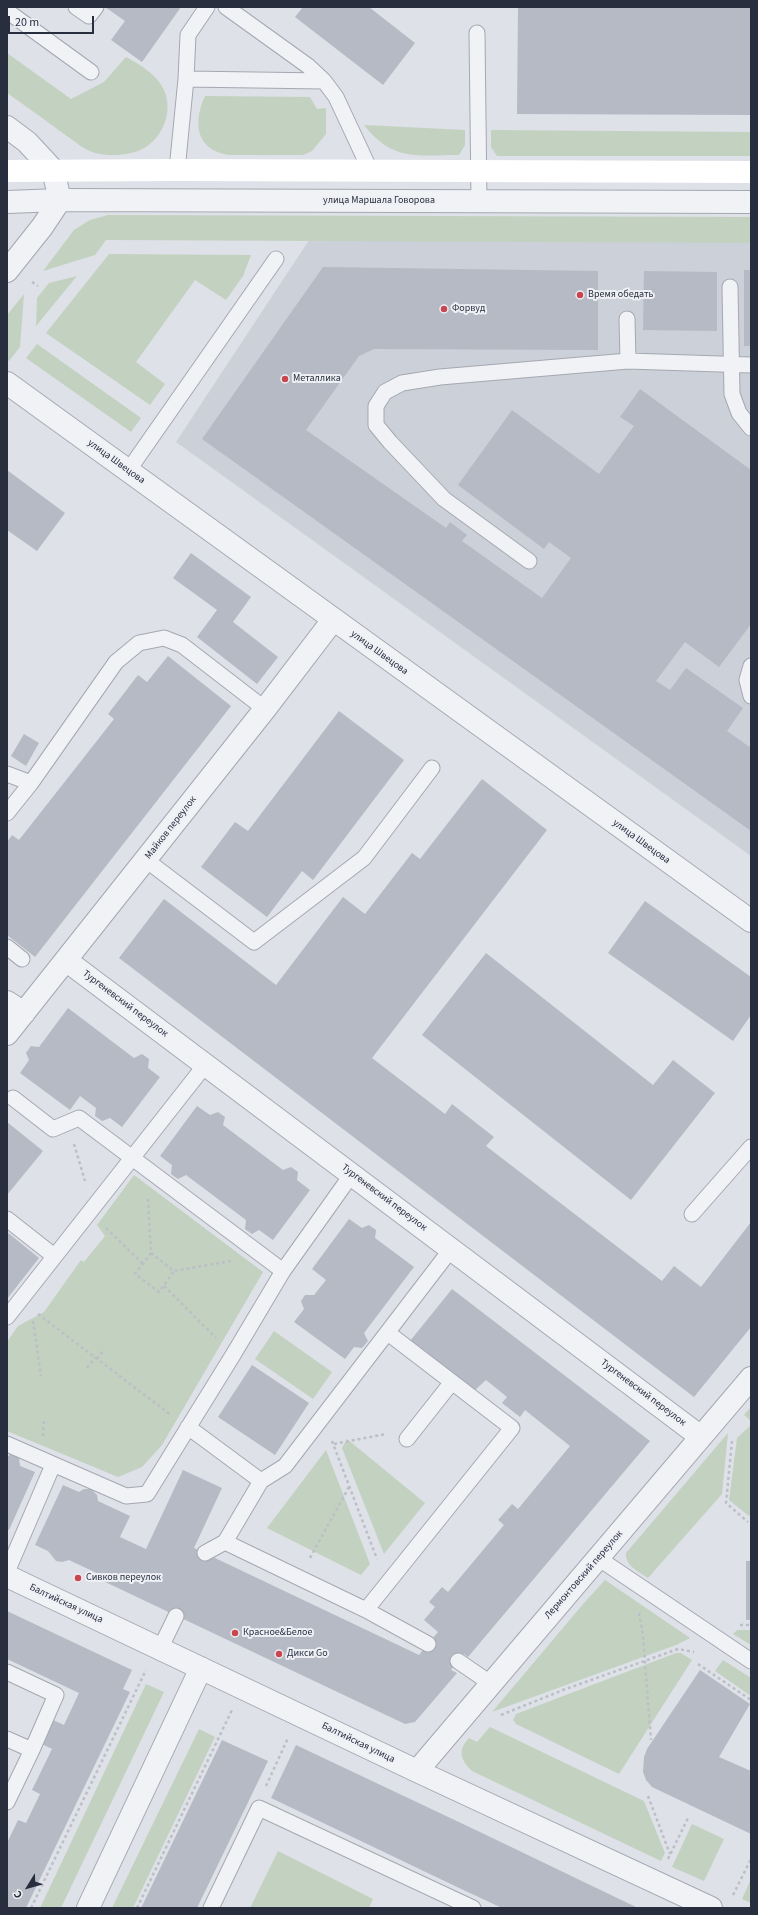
<!DOCTYPE html>
<html>
<head>
<meta charset="utf-8">
<style>
	body { margin:0 }
	#map { position:relative; width:758px; height:1915px; overflow:hidden; background:#dee1e7; font-family:"Source Sans 3",sans-serif }
	canvas { display:block }
	.frame { position:absolute; inset:0; border:8px solid #282e3e; pointer-events:none }
	.north { position:absolute; left:8px; top:1867px; width:40px; height:40px; -webkit-text-stroke:3px #eef0f5; paint-order:stroke; rotate:233deg; font-size:11px; font-weight:700; line-height:16px; text-align:center; color:#282e3e }
	.north::after { content:''; display:block; margin:auto; width:14px; height:18px; background:#282e3e; clip-path:polygon(50% 0,100% 100%,50% 72%,0 100%) }
	.scale { position:absolute; left:8px; top:16px; width:86px; height:18px; box-sizing:border-box; border:2px solid #282e3e; border-top:0; padding-left:5px; font-size:12px; line-height:14px; white-space:nowrap; color:#282e3e; -webkit-text-stroke:3px #eef0f5; paint-order:stroke }
</style>
</head>
<body>
<div id="map">
<canvas width="758" height="1915"></canvas>
<div class="frame"></div>
<div class="north">С</div>
<div class="scale">20 m</div>
</div>
<script>
const ctx = document.querySelector('canvas').getContext('2d');
ctx.lineJoin = 'round';
function paint(path, color) { ctx.fillStyle = color; ctx.fill(path, 'evenodd'); }
function strokePath(path, color, width, dash) { ctx.strokeStyle = color; ctx.lineWidth = width; ctx.lineCap = dash ? 'butt' : 'round'; ctx.setLineDash(dash || []); ctx.stroke(path); }
function label(font, color, halo, rows, align = 'center') {
  ctx.font = font + ' "Source Sans 3",sans-serif'; ctx.lineWidth = 4; ctx.setLineDash([]); ctx.textBaseline = 'middle'; ctx.strokeStyle = halo; ctx.fillStyle = color; for (const [text, x, y, turn = 0] of rows) {
    ctx.save(); ctx.translate(x, y); ctx.rotate((+turn || 0) * Math.PI / 180); ctx.textAlign = isNaN(turn) ? turn : align; if (halo) ctx.strokeText(text, 0, 0); ctx.fillText(text, 0, 0); ctx.restore();
  }
}
const built = new Path2D(`
	M315,231H751V856L176,442Z`);
const green = new Path2D(`
	M7,53L71,99L104,82L126,57C140,65 155,73 163,88C175,111 162,142 138,151C125,156 108,156 95,153C84,150 73,140 64,134C45,120 26,106 7,93Z
	M205,96L310,97L317,109L326,108V134L312,151L303,155H229C195,150 193,122 205,96Z
	M364,125L465,130V145L459,155C417,155 393,162 364,125Z
	M491,130L751,132V156H497L491,147Z
	M108,215L751,217V243L106,240L95,255L43,271L74,230L90,220Z
	M109,254L251,255L243,276L226,300L195,280L136,362L165,384L150,405L46,333Z
	M77,276L36,326L37,298L49,283Z
	M24,294L20,347L9,361L7,359V315Z
	M37,344L141,418L131,432L26,358Z
	M134,1175L263,1272L162,1445L142,1467L118,1477L7,1431V1342L18,1326L44,1312L81,1260L84,1262L105,1236L97,1225Z
	M274,1331L332,1372L313,1399L255,1359Z
	M751,1407V1512L749,1516L729,1500L737,1438L751,1425V1421L744,1415Z
	M728,1433L722,1494L648,1578C638,1571 625,1566 626,1553Z
	M347,1439L425,1503L384,1554L342,1448Z
	M326,1450L370,1564L361,1575L267,1528Z
	M605,1580L690,1638L676,1645L492,1712L584,1603Z
	M737,1630H751V1645L733,1634Z
	M676,1653H681L692,1660L619,1774L516,1724L513,1720L516,1714Z
	M723,1660L751,1678V1696L715,1671Z
	M146,1684L164,1692L61,1908H40Z
	M490,1727L644,1801L665,1853L661,1861L472,1771C461,1761 457,1750 469,1738L477,1742Z
	M199,1729L215,1737L133,1908H112Z
	M692,1824L724,1839L704,1881L672,1867Z
	M278,1851L373,1899L369,1908H250Z
	M751,1879V1903L742,1899Z`);
const building = new Path2D(`
	M105,7H181L142,62L111,40L125,21Z
	M303,7H369L415,43L383,85L295,17Z
	M518,7H751V115L517,114Z
	M323,267L598,271V350L374,349L359,356L306,430L446,528L450,522L467,535L462,541L542,598L571,558L549,542L544,549L458,485L512,410L599,474L634,426L620,417L640,389L751,470V624L719,667L685,642L656,681L670,690L686,668L743,708L727,731L751,748V831L202,439Z
	M744,270H751V346H744Z
	M644,271L717,272V331L643,330Z
	M7,470L65,513L37,551L7,530Z
	M191,553L251,597L233,622L278,657L257,684L197,637L217,610L173,578Z
	M168,656L231,706L35,957L7,935V842L12,835L19,840L114,719L108,714L138,675L147,682Z
	M339,711L404,760L313,880L302,871L267,917L201,867L235,822L248,831Z
	M24,734L39,743L26,766L11,756Z
	M482,779L547,830L372,1058L445,1114L452,1104L494,1137L486,1146L662,1281L674,1266L701,1287L751,1222V1327L694,1397L119,958L164,899L276,985L343,897L365,914L412,853L420,859Z
	M645,901L751,977V1015L733,1041L608,953Z
	M486,953L653,1085L673,1060L715,1093L631,1200L422,1035Z
	M68,1008L134,1058L142,1054L149,1059L148,1068L160,1077L122,1127L110,1118L102,1121L95,1116L96,1108L80,1096L70,1110L20,1073L29,1060L26,1053L31,1046L39,1047Z
	M197,1106L210,1115L218,1112L225,1117L223,1125L283,1170L291,1167L298,1172L297,1180L310,1190L273,1240L259,1230L252,1234L245,1229L246,1220L186,1175L178,1179L171,1174L172,1165L160,1156Z
	M7,1122L43,1151L7,1195Z
	M349,1219L362,1228L369,1225L376,1230L375,1238L414,1267L364,1333L368,1341L362,1348L354,1347L345,1359L294,1322L304,1309L301,1301L305,1295H314L326,1280L312,1269Z
	M7,1232L39,1258L7,1299Z
	M452,1289L650,1441L468,1657L464,1654L458,1661L451,1670L457,1673L415,1722L405,1724L101,1580L103,1576L69,1560L62,1562L56,1561L48,1551L35,1545L63,1485L79,1492L84,1489H91L97,1495L98,1501L130,1516L120,1537L146,1549L183,1470L222,1488L194,1548L419,1655L438,1632L424,1620L435,1607L429,1602L442,1587L448,1592L504,1525L498,1520L512,1504L518,1509L570,1446L525,1410L520,1417L502,1403L507,1397L486,1380L474,1391L410,1341Z
	M252,1365L309,1403L275,1455L218,1417Z
	M11,1454L19,1457L20,1466L35,1472L9,1530L7,1529V1457Z
	M746,1561H751V1620H746Z
	M7,1611L132,1670L123,1689L130,1692L26,1908H7V1843L18,1820L26,1823L40,1794L32,1790L52,1749L42,1744L53,1720L64,1725L79,1693L7,1659Z
	M700,1670L750,1704L719,1757L751,1771V1834L652,1787L646,1780L643,1772L644,1757L647,1749Z
	M222,1740L268,1761L197,1908H141Z
	M296,1745L482,1833L638,1908H502L457,1887L271,1798Z`);
const path = new Path2D(`
	M32,282L38,286
	M74,1144L85,1181
	M148,1199L151,1253L174,1271L231,1261
	M106,1228L143,1264
	M151,1253L135,1274L159,1292L174,1271
	M164,1286L216,1338
	M38,1314L171,1415
	M33,1321L41,1376
	M97,1359L103,1351
	M87,1368L95,1357
	M43,1436L44,1418
	M332,1441L377,1559
	M732,1441L726,1503L748,1522
	M334,1444L386,1434
	M310,1558L349,1487
	M639,1613L643,1636L651,1740
	M740,1625H751
	M698,1664L751,1700
	M501,1715L563,1690L678,1649L694,1652
	M266,1786L288,1738
	M648,1796L670,1854
	M668,1859L689,1816
	M733,1895L751,1859
	M31,1908L146,1670
	M137,1908L232,1710`);
const service = new Path2D(`
	M76,7L89,16L96,7
	M226,7L308,66L324,81
	M7,11L91,72
	M477,33L479,201
	M186,79L188,35L207,7
	M177,170L186,79L324,81L336,97L370,170
	M730,287L732,394L739,413L751,428
	M627,319L628,361
	M128,471L276,259
	M529,561L444,499L390,442L376,425V406L385,392L402,383L440,377L628,361L751,365
	M751,666L747,680L751,696
	M7,774L31,783
	M7,813L31,783L116,662L139,643L164,638L182,645L265,709
	M146,860L254,942L364,858L432,768
	M7,947L22,959
	M13,1098L53,1129L79,1118L283,1271
	M692,1214L751,1147
	M7,1219L54,1256
	M7,1317L206,1064
	M188,1427L261,1481
	M407,1439L452,1382
	M7,1444L126,1496L147,1494L233,1355L283,1271L352,1174
	M205,1553L225,1542
	M598,1558L751,1661
	M7,1572L53,1465
	M366,1610L512,1428L388,1333
	M428,1644L366,1610L225,1542L261,1481L285,1466L452,1248
	M160,1649L176,1616
	M458,1661L490,1683
	M7,1672L56,1695L32,1750
	M7,1739L32,1750L7,1802
	M211,1908L259,1808L473,1908`);
const minor = new Path2D(`
	M7,127L27,142L53,170L60,200L42,227L7,271
	M67,961L701,1437
	M7,1002L24,1013
	M7,1034L265,709L333,620
	M7,1576L417,1771L711,1908
	M417,1771L751,1378
	M88,1908L201,1668`);
const tertiary = new Path2D(`
	M7,202L60,200L751,202
	M7,383L751,921`);
const secondary = new Path2D(`
	M7,171L177,170L751,172`);
const markers = [
	[580,295,4,"#ca464f"],
	[444,309,4,"#ca464f"],
	[285,379,4,"#ca464f"],
	[78,1578,4,"#ca464f"],
	[235,1633,4,"#ca464f"],
	[279,1654,4,"#ca464f"]
];
const streetNames = [
	["улица Маршала Говорова",379,201],
	["улица Швецова",116,462,36],
	["улица Швецова",379,653,36],
	["Майков переулок",171,828,-52],
	["улица Швецова",641,842,36],
	["Тургеневский переулок",125,1004,37],
	["Тургеневский переулок",384,1198,37],
	["Тургеневский переулок",643,1393,37],
	["Лермонтовский переулок",584,1575,-49],
	["Балтийская улица",66,1604,25],
	["Балтийская улица",358,1743,26]
];
const poiNames = [
	["Время обедать",588,295],
	["Форвуд",452,309],
	["Металлика",293,379],
	["Сивков переулок",86,1578],
	["Красное&Белое",243,1633],
	["Дикси Go",287,1654]
];
paint(built, '#ccd0d9');
paint(green, '#c3d1c0');
paint(building, '#b6bac4');
strokePath(service, '#a4a8b1', 17);
strokePath(minor, '#a4a8b1', 24);
strokePath(tertiary, '#a4a8b1', 24);
strokePath(path, '#bdbfc6', 2.5, [3, 3]);
strokePath(service, '#f1f2f6', 15);
strokePath(minor, '#f1f2f6', 22);
strokePath(tertiary, '#f1f2f6', 22);
strokePath(secondary, '#fff', 22);
for (const [x, y, r, color] of markers) { const dot = new Path2D(); dot.arc(x, y, r, 0, 2 * Math.PI); ctx.fillStyle = color; ctx.fill(dot); strokePath(dot, '#eef0f5', 1.5); }
label('10px', '#282e3e', '#eef0f5', streetNames);
label('10px', '#282e3e', '#eef0f5', poiNames, 'left');
</script>
</body>
</html>
